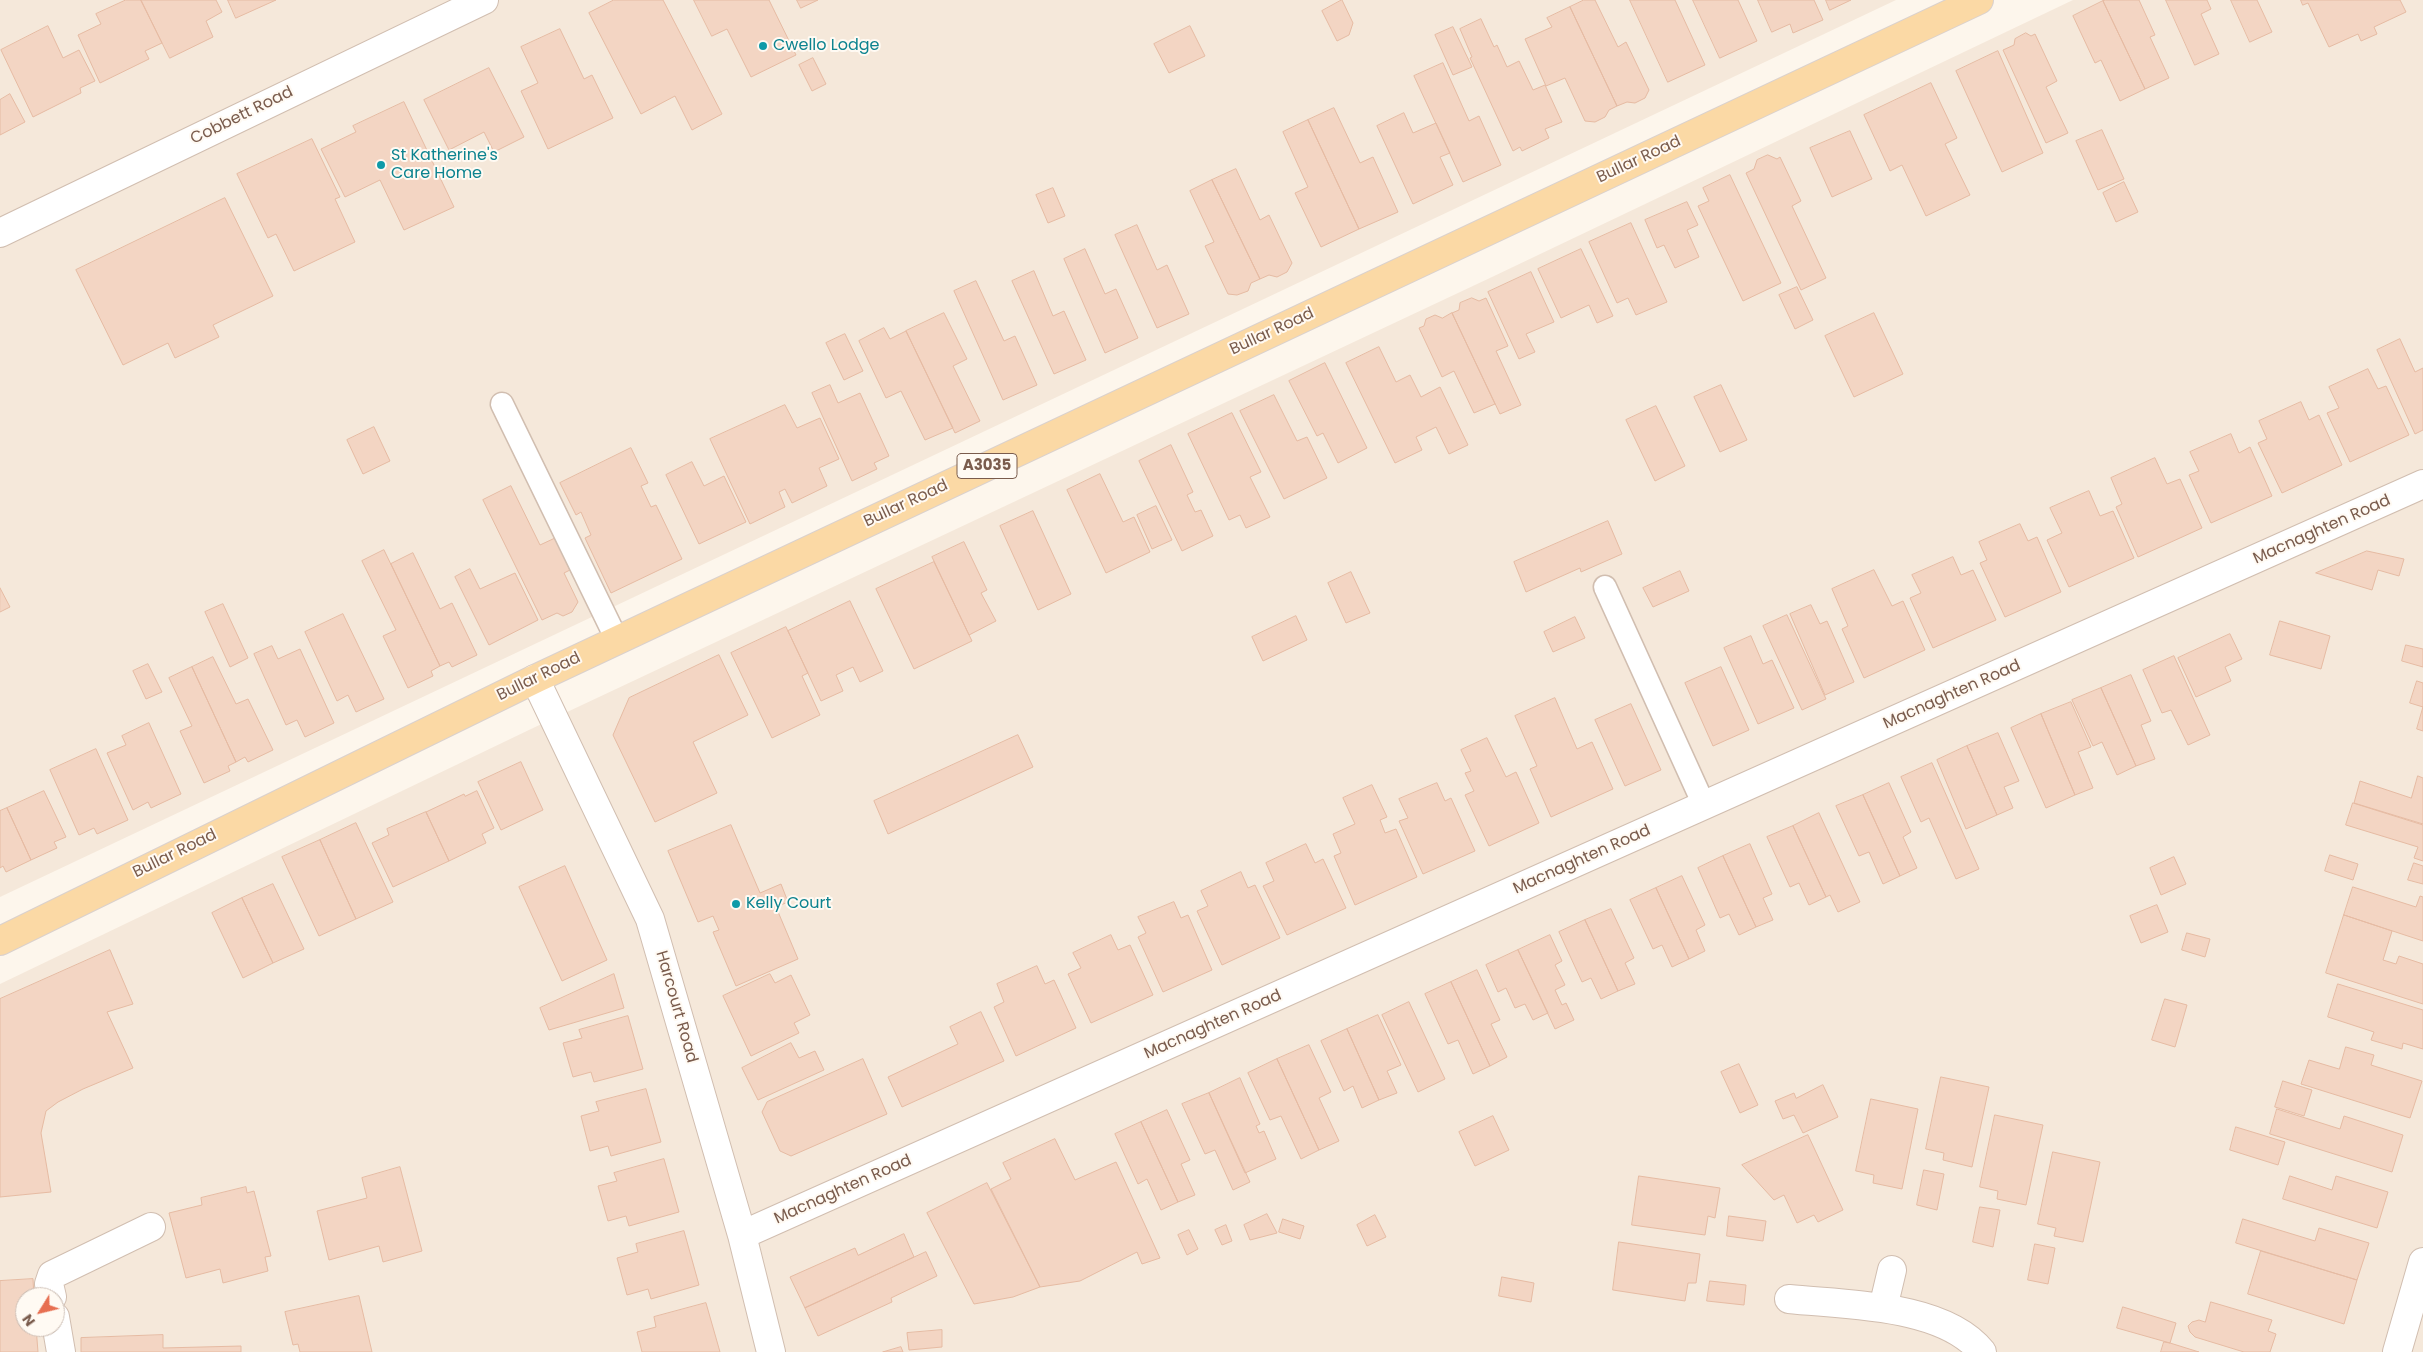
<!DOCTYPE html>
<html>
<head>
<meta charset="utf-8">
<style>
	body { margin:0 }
	#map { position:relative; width:2423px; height:1352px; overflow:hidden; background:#fdf6ec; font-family:Poppins,sans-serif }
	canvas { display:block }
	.north { position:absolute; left:15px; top:1287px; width:50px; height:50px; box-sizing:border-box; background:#fffaf3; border:1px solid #cabbb1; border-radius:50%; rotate:234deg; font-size:14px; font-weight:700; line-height:20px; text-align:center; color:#7a5c4d }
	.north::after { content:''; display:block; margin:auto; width:18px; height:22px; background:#e76f51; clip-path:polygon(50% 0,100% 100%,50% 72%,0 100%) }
</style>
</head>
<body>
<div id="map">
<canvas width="2423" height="1352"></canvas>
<div class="north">N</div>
</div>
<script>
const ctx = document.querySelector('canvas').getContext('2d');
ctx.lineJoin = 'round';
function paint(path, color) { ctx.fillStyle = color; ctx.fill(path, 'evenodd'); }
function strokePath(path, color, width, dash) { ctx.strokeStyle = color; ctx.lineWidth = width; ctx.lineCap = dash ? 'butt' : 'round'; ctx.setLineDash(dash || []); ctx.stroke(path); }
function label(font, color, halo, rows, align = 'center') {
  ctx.font = font + ' Poppins,sans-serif'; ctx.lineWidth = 4; ctx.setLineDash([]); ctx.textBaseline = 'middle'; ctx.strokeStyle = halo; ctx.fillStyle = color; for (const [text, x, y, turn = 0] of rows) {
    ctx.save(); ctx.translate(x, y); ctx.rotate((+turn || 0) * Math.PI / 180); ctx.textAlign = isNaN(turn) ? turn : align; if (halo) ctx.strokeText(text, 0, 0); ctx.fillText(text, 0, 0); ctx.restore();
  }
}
const residential = new Path2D(`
	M0,0H1896L0,897Z
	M2073,0H2423V1352H0V984L531,729L1492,277ZM25,1297H55V1327H25Z`);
const building = new Path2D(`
	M126,0H141L162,43L145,51L149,59L100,83L78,35L101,24L96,14Z
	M141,0H216L222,12L206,21L213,37L170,58Z
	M228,0H276L236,18Z
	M614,0H663L722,114L692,130L675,96L641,114L589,13Z
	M694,0H769L796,55L751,77L727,29L712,36Z
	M797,0H818L801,8Z
	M1342,0L1353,23L1349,35L1337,41L1322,11Z
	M1584,0H1595L1618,47L1626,42L1649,90L1645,98L1635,103L1627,102L1617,106L1570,7Z
	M1630,0H1675L1705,65L1668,82Z
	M1693,0H1738L1757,41L1720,58Z
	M1758,0H1814L1823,20L1793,33L1790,24L1772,32Z
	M1826,0H1851L1830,10Z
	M2106,0H2139L2155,35L2150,37L2169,78L2145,89L2103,1Z
	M2166,0H2207L2211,9L2201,14L2219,54L2195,65Z
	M2231,0H2257L2272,32L2250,42Z
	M2301,0H2400L2406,12L2374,27L2377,34L2361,41L2358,34L2329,47L2308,3L2303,5Z
	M2103,1L2145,89L2120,101L2101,60L2095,63L2073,16Z
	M1570,7L1617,106L1609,110L1605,117L1595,122L1585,121L1565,78L1546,86L1525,39L1552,27L1547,18Z
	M1481,19L1494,47L1497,45L1507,67L1519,61L1533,90L1545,85L1562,122L1545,129L1549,138L1522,151L1520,147L1513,151L1470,58L1472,57L1460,29Z
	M48,26L63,58L79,50L95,81L80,88L81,93L33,117L1,50Z
	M1190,26L1205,56L1169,73L1154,44Z
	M1453,27L1472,67L1453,75L1435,35Z
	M560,29L584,79L592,75L613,118L548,149L521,91L538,83L521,47Z
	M2026,33L2031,36L2035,34L2057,81L2046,87L2068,133L2046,143L2003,50L2014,45L2015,39Z
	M1998,51L2043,153L2002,172L1956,71Z
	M813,58L826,84L812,91L799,65Z
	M1443,63L1469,121L1479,116L1501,165L1463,182L1414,76Z
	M489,68L524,137L494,152L484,132L449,150L424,100Z
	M1931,83L1957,138L1945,144L1970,195L1926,216L1902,165L1890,171L1864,115Z
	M10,94L25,122L0,135V100Z
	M404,102L454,207L404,230L380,180L345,197L321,149L356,132L353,126Z
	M1334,108L1360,163L1373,157L1398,212L1359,229L1308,120Z
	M1404,113L1413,133L1436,123L1450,153L1440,157L1453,185L1413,204L1377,126Z
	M1308,120L1359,229L1321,247L1295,193L1308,187L1283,132Z
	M2102,130L2124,179L2098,190L2076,141Z
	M1850,131L1872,179L1832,197L1810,148Z
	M312,139L340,197L335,199L355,242L294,271L276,234L268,238L237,174Z
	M1768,155L1777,159L1780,157L1801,201L1792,206L1826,278L1801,290L1746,173L1754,169L1757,160Z
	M1236,169L1260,220L1269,215L1292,263L1287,272L1277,277L1269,275L1260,279L1212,180Z
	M1730,175L1781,283L1743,301L1698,206L1709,201L1703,188Z
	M1212,180L1260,279L1251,283L1248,291L1237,295L1228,294L1205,246L1214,242L1190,191Z
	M2124,182L2138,212L2116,222L2103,193Z
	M1053,188L1065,216L1048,223L1036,195Z
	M225,198L273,296L213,325L219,337L175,358L168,343L123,365L76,270Z
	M1687,202L1698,225L1687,230L1699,257L1675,268L1664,245L1657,248L1645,220Z
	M1631,223L1667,302L1636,315L1628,298L1617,303L1589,242Z
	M1137,225L1157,270L1167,265L1189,314L1157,328L1115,235Z
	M1085,249L1105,294L1116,289L1138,338L1105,353L1064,259Z
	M1581,249L1613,316L1597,323L1589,305L1561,318L1538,269Z
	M1034,271L1053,316L1064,311L1086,360L1054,374L1012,281Z
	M1531,272L1554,322L1526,334L1535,352L1519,359L1488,292Z
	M976,281L1004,341L1015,336L1037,385L1003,400L954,291Z
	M1797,287L1813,320L1795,329L1779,295Z
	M1472,298L1479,301L1486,298L1508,346L1496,351L1521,405L1500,414L1452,313L1459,310L1460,303Z
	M944,313L967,359L953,366L980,421L955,433L906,331Z
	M1452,313L1495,404L1474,413L1454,371L1442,377L1419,328L1424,326L1426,319L1435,315L1442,318Z
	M1874,313L1903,374L1854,397L1825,336Z
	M884,328L890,339L906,331L953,428L925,440L901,391L886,398L859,341Z
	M845,334L863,371L844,380L826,343Z
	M2400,339L2415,372L2423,368V430L2415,434L2377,350Z
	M1379,347L1396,382L1410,375L1421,397L1440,387L1468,445L1449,454L1436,427L1416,437L1422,450L1395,463L1346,363Z
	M1325,363L1367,448L1338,463L1323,433L1317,436L1289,381Z
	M2368,369L2378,389L2386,386L2409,435L2350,462L2327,413L2339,408L2329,387Z
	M830,385L838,403L860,393L889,456L874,463L877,469L852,481L812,393Z
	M1721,385L1747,440L1720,452L1694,397Z
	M1274,395L1297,441L1307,437L1327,478L1284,499L1240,411Z
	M2301,402L2309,420L2319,415L2342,465L2282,493L2258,443L2267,439L2259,421Z
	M785,405L797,428L820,418L839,459L819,468L827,486L792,503L785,489L779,492L785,507L750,524L710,439Z
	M1656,406L1685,466L1655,481L1626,420Z
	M1232,413L1261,472L1250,477L1270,517L1246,528L1240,515L1229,520L1188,434Z
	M374,427L390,461L363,474L347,440Z
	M2231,434L2239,453L2250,447L2272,496L2211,523L2189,475L2199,471L2190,452Z
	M1171,445L1193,492L1187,495L1195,512L1201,510L1213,536L1182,551L1139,461Z
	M631,448L648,483L641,486L651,507L656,505L682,559L611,593L585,538L591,535L581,512L576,515L560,483Z
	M2155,458L2167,484L2180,479L2202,528L2138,557L2116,507L2122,504L2111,478Z
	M692,462L704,486L724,476L746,522L699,544L666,475Z
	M1100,474L1123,522L1134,517L1150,552L1106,573L1067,490Z
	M511,486L540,545L555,538L570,570L564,573L578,602L572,612L563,616L557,613L542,620L483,500Z
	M2089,491L2100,516L2113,511L2134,558L2069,587L2047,540L2062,533L2050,508Z
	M1156,506L1172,540L1152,549L1137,515Z
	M1033,511L1071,594L1038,610L1000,526Z
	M1608,521L1622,554L1581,572L1580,568L1526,592L1514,562Z
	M2020,524L2028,541L2037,537L2061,592L2005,617L1980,563L1987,560L1979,542Z
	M964,542L987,590L981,593L996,621L969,635L932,557Z
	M384,550L440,666L431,671L433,676L408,688L383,636L396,630L362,561Z
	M2367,551L2404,559L2399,576L2378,570L2372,590L2316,573Z
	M413,553L440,609L452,603L477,655L452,667L449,662L440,666L391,564Z
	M1953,557L1961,575L1973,570L1996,620L1933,648L1910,598L1921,593L1912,575Z
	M934,562L972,641L914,669L876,589Z
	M470,569L480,589L515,573L538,620L489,645L455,577Z
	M1874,570L1892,606L1903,601L1925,650L1864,678L1842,629L1848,626L1832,589Z
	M1680,571L1689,591L1653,607L1643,588Z
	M1351,572L1370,613L1346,623L1328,583Z
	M0,588L10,607L0,612Z
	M850,601L883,671L860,682L853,667L836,675L843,691L821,701L788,631Z
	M223,604L248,658L230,667L205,612Z
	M1811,605L1820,624L1827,621L1854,682L1825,695L1790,614Z
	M343,614L384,699L356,712L348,695L337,701L305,632Z
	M1787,615L1826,699L1802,710L1763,626Z
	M1296,616L1307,640L1263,661L1252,637Z
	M1575,617L1585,638L1553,652L1544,632Z
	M2280,621L2330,636L2321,669L2270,655Z
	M786,627L808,673L802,676L820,715L772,738L731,653Z
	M2230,634L2242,659L2225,667L2231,681L2196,697L2178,658Z
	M1751,636L1763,664L1772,660L1794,708L1758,724L1724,648Z
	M2406,645L2423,649V667L2402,661Z
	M272,646L278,659L300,649L334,723L305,737L297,720L286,725L254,654Z
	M719,655L748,715L693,742L717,793L655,822L613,735L629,698Z
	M2174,656L2210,735L2188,745L2171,710L2162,713L2143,670Z
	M213,657L236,704L248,699L273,750L248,762L245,757L236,762L192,667Z
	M148,664L162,692L146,699L133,671Z
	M192,667L236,762L228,766L230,771L204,783L180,731L192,726L169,678Z
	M1721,667L1749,730L1713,746L1685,683Z
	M2131,675L2151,721L2141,725L2155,759L2136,766L2101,688Z
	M2417,681L2423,683V707L2410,703Z
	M2101,688L2136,766L2117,775L2102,742L2093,746L2072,700Z
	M1555,698L1577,749L1592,742L1613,789L1551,817L1530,769L1537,766L1515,716Z
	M2071,702L2091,747L2078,752L2093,788L2075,795L2041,714Z
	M1631,704L1661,770L1625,786L1595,720Z
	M2423,707V731L2417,729Z
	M2041,714L2075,795L2046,808L2011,728Z
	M149,723L181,794L151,808L148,802L133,810L107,753L126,745L122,736Z
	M1998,733L2019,781L2004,787L2013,808L1997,815L1967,746Z
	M1018,735L1033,767L888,834L874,801Z
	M1487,738L1506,777L1516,772L1539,823L1489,846L1465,795L1474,791L1465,773L1471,771L1461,750Z
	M1967,746L1997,815L1966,829L1937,760Z
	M96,749L128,820L97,834L94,828L79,835L50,770Z
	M521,762L543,810L501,830L478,782Z
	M1932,763L1979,869L1956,879L1929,818L1921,822L1901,777Z
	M2418,776L2423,778V824L2354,803L2360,781L2411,798Z
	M1437,783L1445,801L1451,798L1475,851L1423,874L1399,821L1408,818L1399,799Z
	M1889,783L1911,832L1903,837L1917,868L1900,876L1863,795Z
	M1372,785L1387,817L1380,820L1385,833L1396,829L1417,877L1355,905L1334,856L1341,853L1333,834L1355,824L1343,798Z
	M44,791L66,837L54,842L57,848L31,860L7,808Z
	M477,791L494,828L482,834L486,843L449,861L426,812L464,794L465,796Z
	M1863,795L1900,876L1883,884L1869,852L1859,856L1836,806Z
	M2353,803L2423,825V861L2414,858L2418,847L2346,825Z
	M7,808L31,860L6,872L3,866L0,868V811Z
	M426,812L449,861L393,887L372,843L389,835L387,829Z
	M1819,813L1860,902L1838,912L1830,895L1826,897L1793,826Z
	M356,823L393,902L356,919L320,840Z
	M731,825L760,893L781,884L788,902L776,907L798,959L736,986L713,932L719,930L713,916L698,922L668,851Z
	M1793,826L1826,897L1809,905L1799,883L1790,887L1767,837Z
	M320,840L356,919L319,936L282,857Z
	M1306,844L1315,863L1323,859L1346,908L1287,935L1263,886L1274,881L1266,863Z
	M1750,844L1772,894L1763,898L1773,920L1756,927L1723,856Z
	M2330,855L2358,864L2353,880L2325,871Z
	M1723,856L1756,927L1739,935L1729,914L1720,918L1698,868Z
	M2174,857L2186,884L2161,895L2150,868Z
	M2414,863L2423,866V884L2408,880Z
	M565,866L607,960L562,981L519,887Z
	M1241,872L1248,888L1255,885L1280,938L1222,965L1197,911L1208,906L1201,891Z
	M1682,876L1705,925L1696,930L1705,951L1689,959L1656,888Z
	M273,884L304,949L273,963L242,898Z
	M2353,887L2416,907L2420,896L2423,897V941L2344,915Z
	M1656,888L1689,959L1672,967L1662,945L1653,949L1630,900Z
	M242,898L273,963L243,978L212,913Z
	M1174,902L1181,918L1188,915L1212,970L1163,992L1138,937L1146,933L1138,917Z
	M2157,905L2168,932L2141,943L2130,916Z
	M1611,909L1634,958L1625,963L1635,984L1618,991L1585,920Z
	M2344,915L2392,931L2383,960L2396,964L2399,956L2423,964V1004L2326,973Z
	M1585,920L1618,991L1601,999L1591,978L1582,982L1559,932Z
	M2187,933L2210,939L2205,957L2182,950Z
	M1111,935L1118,950L1130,945L1153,995L1091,1023L1068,974L1081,968L1073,953Z
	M1550,935L1562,961L1555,965L1565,985L1555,990L1562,1005L1566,1003L1574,1020L1555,1029L1518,950Z
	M110,950L133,1004L107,1012L133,1068L83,1089L58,1102L46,1111L41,1133L51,1192L0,1197V999Z
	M1518,950L1548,1013L1533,1020L1525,1004L1515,1008L1506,988L1498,992L1486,965Z
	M1037,966L1045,984L1054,980L1076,1028L1016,1056L994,1007L1004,1002L997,984Z
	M1477,970L1500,1020L1491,1024L1507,1057L1490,1066L1451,982Z
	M614,974L624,1008L549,1030L540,1008Z
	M770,974L775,983L791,975L810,1015L794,1023L799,1033L751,1056L723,996Z
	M1451,982L1490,1066L1473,1074L1458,1040L1448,1044L1425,994Z
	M2338,984L2423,1010V1049L2403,1043L2402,1049L2371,1040L2374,1032L2328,1017Z
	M2165,999L2187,1005L2175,1047L2152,1040Z
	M1409,1002L1445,1079L1418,1092L1382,1015Z
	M981,1012L1004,1061L902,1107L888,1077L958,1044L950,1027Z
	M1378,1015L1401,1065L1387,1071L1397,1093L1379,1100L1347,1029Z
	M628,1016L643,1069L594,1082L591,1072L573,1077L563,1043L582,1038L579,1030Z
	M1347,1029L1379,1100L1362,1108L1353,1086L1344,1091L1321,1041Z
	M791,1043L799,1058L815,1051L824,1070L758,1100L742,1068Z
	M1309,1045L1331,1092L1319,1098L1339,1141L1319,1150L1277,1059Z
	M2346,1047L2374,1055L2371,1065L2422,1081L2410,1118L2301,1084L2309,1060L2339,1069Z
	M863,1059L887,1114L791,1156L780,1151L762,1112L767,1102Z
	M1277,1059L1319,1150L1301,1159L1281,1116L1270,1120L1248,1073Z
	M1739,1064L1758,1105L1740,1113L1721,1072Z
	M1941,1077L1989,1087L1972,1167L1943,1160L1944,1153L1926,1149Z
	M1240,1078L1260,1124L1256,1126L1259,1133L1264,1131L1276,1159L1245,1173L1209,1093Z
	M2283,1081L2312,1090L2304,1116L2275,1107Z
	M1823,1085L1838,1117L1803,1133L1794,1115L1783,1119L1775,1101L1794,1093L1796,1098Z
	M646,1089L661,1142L611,1156L608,1146L590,1151L581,1116L599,1111L596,1102Z
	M1209,1093L1250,1182L1233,1190L1215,1150L1205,1154L1182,1104Z
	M1871,1099L1918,1109L1902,1189L1873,1183L1874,1175L1856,1171Z
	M2277,1109L2340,1129L2344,1116L2403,1135L2392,1172L2270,1134Z
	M1167,1110L1190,1160L1181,1164L1195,1195L1178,1202L1141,1122Z
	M1995,1115L2043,1125L2026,1205L1997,1199L1998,1191L1980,1187Z
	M1493,1116L1509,1150L1475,1166L1459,1132Z
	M1141,1122L1178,1202L1161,1210L1147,1179L1138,1184L1115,1134Z
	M2236,1127L2285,1142L2278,1165L2230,1150Z
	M1808,1135L1843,1210L1818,1222L1814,1215L1797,1223L1784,1195L1774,1200L1742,1165Z
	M1055,1139L1075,1180L1116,1162L1160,1258L1142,1264L1137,1252L1080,1281L1040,1287L991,1189L1011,1179L1003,1163Z
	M2053,1152L2100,1162L2083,1242L2054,1236L2056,1228L2038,1224Z
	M664,1159L679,1212L629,1226L626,1216L608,1221L598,1186L617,1181L614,1173Z
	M400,1167L422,1251L383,1262L379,1246L329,1260L317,1211L367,1198L362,1178Z
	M1924,1170L1944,1174L1937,1210L1917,1205Z
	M1639,1176L1720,1188L1715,1218L1708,1216L1705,1235L1632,1225Z
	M2290,1176L2332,1190L2336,1176L2388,1192L2377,1228L2283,1199Z
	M987,1183L1040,1287L1013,1297L974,1304L927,1213Z
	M246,1187L247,1193L254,1191L271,1256L265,1257L268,1271L223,1283L220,1269L186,1278L169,1213L202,1205L201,1198Z
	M1980,1207L2000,1210L1993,1247L1973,1242Z
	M1267,1214L1277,1233L1250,1240L1244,1225Z
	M1375,1215L1386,1237L1367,1246L1357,1225Z
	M1729,1216L1766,1221L1763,1241L1727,1236Z
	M1283,1219L1304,1226L1300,1239L1279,1232Z
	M2243,1219L2315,1241L2319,1228L2369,1243L2357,1280L2236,1243Z
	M1226,1225L1232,1241L1222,1245L1215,1230Z
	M1189,1230L1198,1249L1187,1255L1178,1235Z
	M684,1231L699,1285L651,1299L648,1289L627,1295L617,1258L638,1252L636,1244Z
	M904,1234L914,1257L805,1308L790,1277L855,1248L858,1255Z
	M1619,1242L1700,1254L1696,1283H1688L1685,1301L1613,1290Z
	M2035,1244L2055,1248L2048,1284L2028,1280Z
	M2261,1251L2357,1280L2344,1324L2248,1294Z
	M926,1252L937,1276L891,1298L892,1302L818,1336L805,1308Z
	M1502,1277L1534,1283L1531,1302L1499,1296Z
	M33,1279L34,1297H25V1327H36L38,1352H0V1281Z
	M1710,1281L1746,1285L1744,1305L1707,1301Z
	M359,1296L372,1352H300L298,1344L293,1345L285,1312Z
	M2211,1302L2272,1320L2268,1331L2276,1334L2270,1352H2244L2195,1337L2190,1332L2188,1326L2192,1322L2199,1320L2205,1322Z
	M706,1303L720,1352H642L637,1332L656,1327L654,1317Z
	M2123,1307L2176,1323L2170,1343L2117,1328Z
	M942,1330V1347L909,1350L907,1333Z
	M163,1335V1348L241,1346V1352H81V1338Z
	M2164,1342L2170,1343L2199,1352H2161Z
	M901,1347L903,1352H883Z`);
const service = new Path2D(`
	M502,404L617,640
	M1605,587L1704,805`);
const minor = new Path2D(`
	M0,233L484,0
	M535,679L650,919L742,1235L771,1352
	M742,1235L2423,484
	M52,1297L49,1284L52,1275L151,1227
	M1789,1299C1846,1305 1944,1304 1982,1352
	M1883,1308L1892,1270
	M55,1317L61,1352
	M2397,1352L2423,1262`);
const primary = new Path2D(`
	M0,941L535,679L1979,0`);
const markers = [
	[763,46,5,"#0f9aa8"],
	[381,165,5,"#0f9aa8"],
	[736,904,5,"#0f9aa8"]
];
const shields = [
	[987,466,60]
];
const shieldNames = [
	["A3035",987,466]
];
const cultureNames = [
	["Cwello Lodge",773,46],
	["St Katherine's",391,156],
	["Care Home",391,174],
	["Kelly Court",746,904]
];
const streetNames = [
	["Cobbett Road",242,116,-26],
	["Bullar Road",1639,160,-25],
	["Bullar Road",1272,332,-25],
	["Bullar Road",906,504,-25],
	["Macnaghten Road",2322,530,-24],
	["Bullar Road",539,677,-26],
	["Macnaghten Road",1952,695,-24],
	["Bullar Road",175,854,-26],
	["Macnaghten Road",1582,860,-24],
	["Harcourt Road",676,1007,74],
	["Macnaghten Road",1213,1025,-24],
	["Macnaghten Road",843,1190,-24]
];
paint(residential, '#f5e8da');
paint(building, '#f3d5c3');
strokePath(building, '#e6bba3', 1);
strokePath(service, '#d1beb0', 25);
strokePath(minor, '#d1beb0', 30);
strokePath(primary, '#dad1cd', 30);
strokePath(service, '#fff', 22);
strokePath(minor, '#fff', 28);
strokePath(primary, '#fbd9a5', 28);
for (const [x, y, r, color] of markers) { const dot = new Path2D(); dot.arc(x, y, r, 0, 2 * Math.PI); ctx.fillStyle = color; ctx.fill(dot); strokePath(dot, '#fffaf3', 2); }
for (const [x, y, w] of shields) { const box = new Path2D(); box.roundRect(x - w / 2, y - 12.5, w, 25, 4); ctx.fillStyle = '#fffaf3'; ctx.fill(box); strokePath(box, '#7a5c4d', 1); }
label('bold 15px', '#7a5c4d', null, shieldNames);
label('16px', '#0d838f', '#fffaf3', cultureNames, 'left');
label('16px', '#7a5c4d', '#fffaf3', streetNames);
</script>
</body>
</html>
